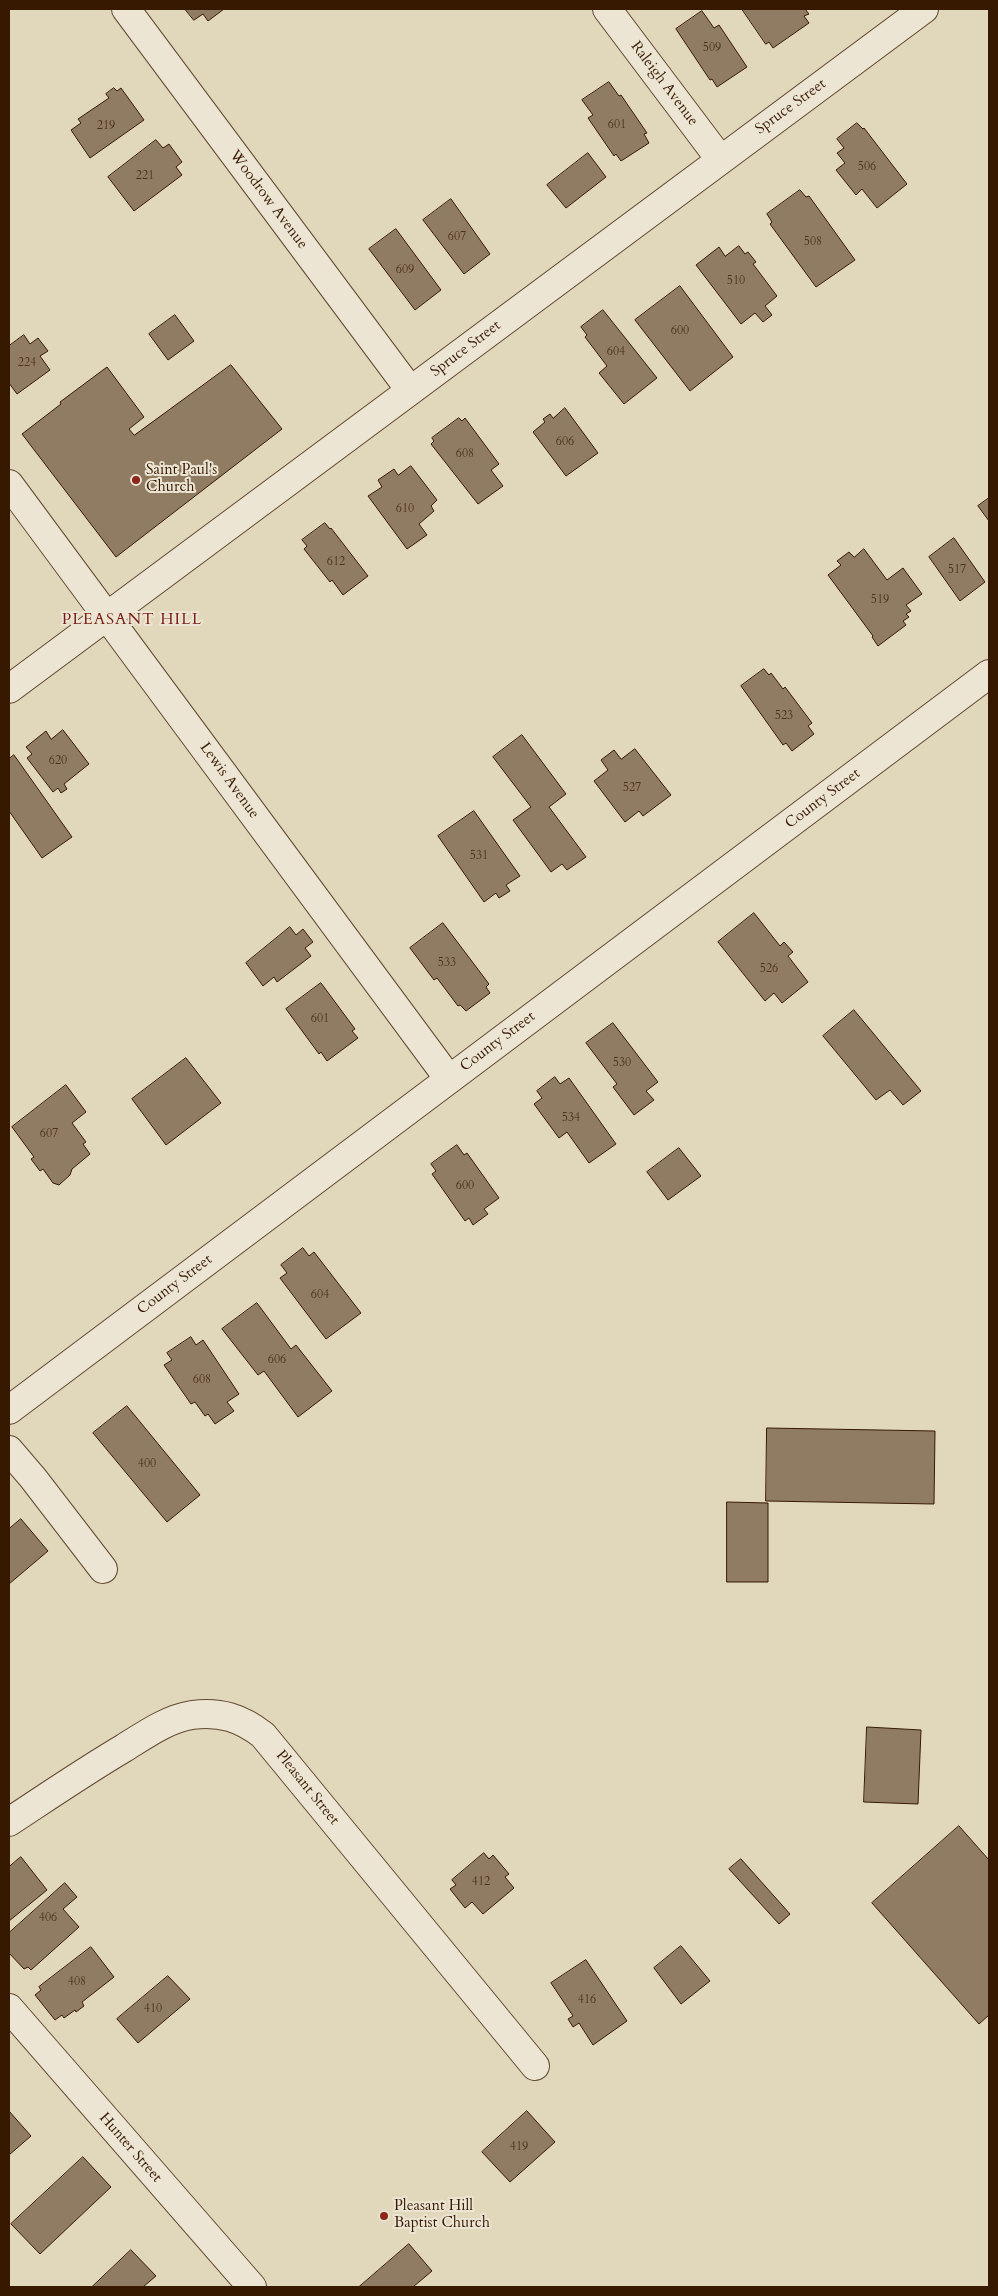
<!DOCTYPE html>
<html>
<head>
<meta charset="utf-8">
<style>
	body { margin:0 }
	#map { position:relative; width:998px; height:2296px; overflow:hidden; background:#e1d7bb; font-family:Cardo,serif }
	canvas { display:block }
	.frame { position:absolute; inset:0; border:10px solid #371902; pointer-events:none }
</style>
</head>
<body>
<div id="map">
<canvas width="998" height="2296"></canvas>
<div class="frame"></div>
</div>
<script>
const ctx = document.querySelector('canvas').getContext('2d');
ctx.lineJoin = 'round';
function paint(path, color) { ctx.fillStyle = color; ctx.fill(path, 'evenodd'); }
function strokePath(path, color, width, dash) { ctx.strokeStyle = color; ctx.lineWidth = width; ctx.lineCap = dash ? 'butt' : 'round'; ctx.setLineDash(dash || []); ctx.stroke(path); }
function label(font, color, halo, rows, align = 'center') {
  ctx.font = font + ' Cardo,serif'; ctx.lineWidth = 4; ctx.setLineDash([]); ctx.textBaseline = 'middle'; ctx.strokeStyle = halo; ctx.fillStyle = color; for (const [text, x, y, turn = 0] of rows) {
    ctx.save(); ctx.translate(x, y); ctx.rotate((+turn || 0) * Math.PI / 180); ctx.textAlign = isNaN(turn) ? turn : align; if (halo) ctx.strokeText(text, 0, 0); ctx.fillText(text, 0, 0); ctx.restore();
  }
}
const building = new Path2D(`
	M185,9H224L208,21L203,14L194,20Z
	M742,9H805L809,14L804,16L809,23L773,48L769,42L766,44Z
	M702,11L714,28L719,25L747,67L717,87L712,79L710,80L676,29Z
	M609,82L619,96L621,95L647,133L644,134L649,143L621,161L616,154L614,156L588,118L593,115L582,100Z
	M114,88L117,91L121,88L144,120L90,158L71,130L81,123L78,119L109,98L106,94Z
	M857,123L863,129L864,128L907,184L877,208L862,189L856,195L836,170L845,163L837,153L844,148L837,139Z
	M156,140L163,148L169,144L182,162L176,167L182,175L134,211L108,177Z
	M588,153L606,177L566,208L547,185Z
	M800,190L806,197L809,196L855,260L816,287L770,224L772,222L767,214Z
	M451,199L490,254L464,274L423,220Z
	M396,229L441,290L415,310L369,249Z
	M739,246L745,254L748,252L756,262L753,264L777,296L765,306L772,315L763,322L755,313L741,324L696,265L719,247L725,256Z
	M680,286L733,357L690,391L635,320Z
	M603,310L657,378L624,404L599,373L607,366L585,337L587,335L581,327Z
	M175,315L194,341L168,360L149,334Z
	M24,335L30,344L38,338L48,351L40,356L50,370L17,394L9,383V346Z
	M231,365L282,429L116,557L22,434L61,404L60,402L107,367L144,417L129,429L134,435Z
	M565,408L598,453L566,476L533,432L545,422L543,419L550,414L553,418Z
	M459,418L462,421L465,418L499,464L491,470L503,486L478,504L431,444L434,441L432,438Z
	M411,466L437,500L431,506L434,511L419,524L427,535L407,549L368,496L382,487L378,480L394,469L398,475Z
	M989,498V521L978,506Z
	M325,523L330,529L331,528L368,576L343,595L332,580L330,582L304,549L307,546L302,540Z
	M954,538L985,582L960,601L929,557Z
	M864,549L887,580L903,568L922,594L906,605L911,611L906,614L909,617L903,621L906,625L878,646L872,637L873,636L828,575L841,565L837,561L849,552L854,557Z
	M764,669L769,675L771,673L783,689L785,687L812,723L808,726L814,734L792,751L786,743L783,745L741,686Z
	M63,730L89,764L64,784L67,789L61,793L58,788L53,792L27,758L32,754L26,747L46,731L51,739Z
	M522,735L566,794L549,807L586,857L567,870L562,864L551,872L513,820L531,807L493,757Z
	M635,749L671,795L643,816L639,811L625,822L594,781L608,770L601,760L614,750L621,759Z
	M14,755L72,837L42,858L9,811V759Z
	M474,811L520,876L506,885L510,891L499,898L496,893L484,902L438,836Z
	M754,913L780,946L784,942L793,952L788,956L808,982L782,1003L774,993L765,1001L718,942Z
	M443,923L489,984L486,987L490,993L466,1011L460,1005L458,1006L437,978L434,980L410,948Z
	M290,927L296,935L303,929L313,942L305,948L311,956L277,982L274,977L263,986L246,963Z
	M321,983L355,1029L352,1031L358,1038L327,1061L321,1052L319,1054L286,1009Z
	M854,1010L921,1091L903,1105L890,1090L876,1100L823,1036Z
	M613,1023L658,1082L646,1091L654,1100L634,1115L613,1087L617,1084L586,1043Z
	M186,1058L221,1103L166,1145L132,1099Z
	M555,1077L560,1084L569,1078L616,1144L589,1163L567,1132L559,1138L534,1104L542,1098L537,1091Z
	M66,1085L86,1112L72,1123L86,1142L83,1144L90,1154L72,1169L70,1175L59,1185L53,1183L43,1169L40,1171L31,1159L34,1157L12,1127Z
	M457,1145L464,1155L467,1153L499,1198L484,1209L488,1214L473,1225L469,1218L465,1221L432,1174L436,1171L431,1164Z
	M679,1148L701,1176L668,1200L647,1172Z
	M303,1248L309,1256L314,1252L361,1313L326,1339L280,1278L287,1273L281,1265Z
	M257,1303L291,1349L296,1345L332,1391L298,1417L264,1371L258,1375L222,1329Z
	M191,1337L196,1345L203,1340L239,1394L227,1402L234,1411L215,1424L208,1414L205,1416L195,1402L191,1404L164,1365L172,1360L167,1353Z
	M127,1406L200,1495L167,1522L93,1433Z
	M767,1428L935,1431L934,1504L766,1501Z
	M727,1502L768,1503V1582H727Z
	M21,1519L48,1551L9,1584V1529Z
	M867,1727L921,1730L918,1804L864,1802Z
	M959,1826L989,1860V2015L979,2024L872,1903Z
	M484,1853L489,1859L493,1855L509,1874L505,1877L514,1888L483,1914L472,1902L465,1908L450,1889L456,1885L452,1880Z
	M21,1857L47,1890L9,1921V1867Z
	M741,1859L790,1914L779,1924L729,1869Z
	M65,1883L77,1897L63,1909L79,1927L31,1970L28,1967L24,1969L9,1953V1933Z
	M681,1946L710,1981L681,2004L654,1968Z
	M91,1947L114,1977L82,2002L84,2006L76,2012L75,2010L64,2018L62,2015L55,2020L35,1995L41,1990L39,1987Z
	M586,1960L627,2021L593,2045L579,2023L573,2027L568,2019L573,2016L551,1983Z
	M168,1976L190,1999L138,2043L117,2019Z
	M9,2111L31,2136L9,2155Z
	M527,2111L555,2142L510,2182L482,2152Z
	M83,2157L111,2187L40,2254L11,2224Z
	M409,2244L432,2271L413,2287H359Z
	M131,2250L156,2276L143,2287H92Z`);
const minor = new Path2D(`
	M126,9L410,390
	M607,9L720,159
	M9,484L449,1079
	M9,689L924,9
	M9,1450L33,1478L103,1569
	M9,1822C47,1797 85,1771 124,1748C145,1735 167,1719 192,1715C220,1711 241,1718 263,1735L535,2066
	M9,2008L252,2287`);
const tertiary = new Path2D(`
	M9,1410L989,674`);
const markers = [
	[136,480,5,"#8f2418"],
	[384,2216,5,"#8f2418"]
];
const numberNames = [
	["509",712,48],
	["601",617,125],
	["219",106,126],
	["506",867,167],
	["221",145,176],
	["607",457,237],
	["508",813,242],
	["609",405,270],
	["510",736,281],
	["600",680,331],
	["604",616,352],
	["224",27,363],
	["606",565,442],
	["608",465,454],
	["610",405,509],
	["612",336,562],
	["517",957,570],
	["519",880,600],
	["523",784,716],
	["620",58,761],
	["527",632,788],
	["531",479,856],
	["533",447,963],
	["526",769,969],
	["601",320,1019],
	["530",622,1063],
	["534",571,1118],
	["607",49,1134],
	["600",465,1186],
	["604",320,1295],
	["606",277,1360],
	["608",202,1380],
	["400",147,1464],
	["412",481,1882],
	["406",48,1918],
	["408",77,1982],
	["416",587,2000],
	["410",153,2009],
	["419",519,2147]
];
const streetNames = [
	["Raleigh Avenue",664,84,53],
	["Spruce Street",791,107,-36],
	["Woodrow Avenue",268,200,53],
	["Spruce Street",466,349,-37],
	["Lewis Avenue",229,781,54],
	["County Street",823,799,-37],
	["County Street",498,1042,-37],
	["County Street",175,1285,-37],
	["Pleasant Street",307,1788,51],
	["Hunter Street",130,2148,49]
];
const poiNames = [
	["Saint Paul's",146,471],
	["Church",146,488],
	["Pleasant Hill",394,2207],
	["Baptist Church",394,2224]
];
const neighbourhoodNames = [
	["PLEASANT HILL",132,620]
];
paint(building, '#8f7c62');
strokePath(building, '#371902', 1);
strokePath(minor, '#624830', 30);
strokePath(tertiary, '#624830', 30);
strokePath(minor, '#ece5d3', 28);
strokePath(tertiary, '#ece5d3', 28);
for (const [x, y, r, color] of markers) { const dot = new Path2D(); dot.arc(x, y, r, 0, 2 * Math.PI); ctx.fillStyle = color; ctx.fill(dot); strokePath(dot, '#ece5d3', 2); }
label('12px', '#4d321a', null, numberNames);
label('15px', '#371902', '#ece5d3', streetNames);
label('15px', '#371902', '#ece5d3', poiNames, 'left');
ctx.letterSpacing = '1px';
label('16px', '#7a1f14', '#ece5d3', neighbourhoodNames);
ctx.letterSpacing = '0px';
</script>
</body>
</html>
